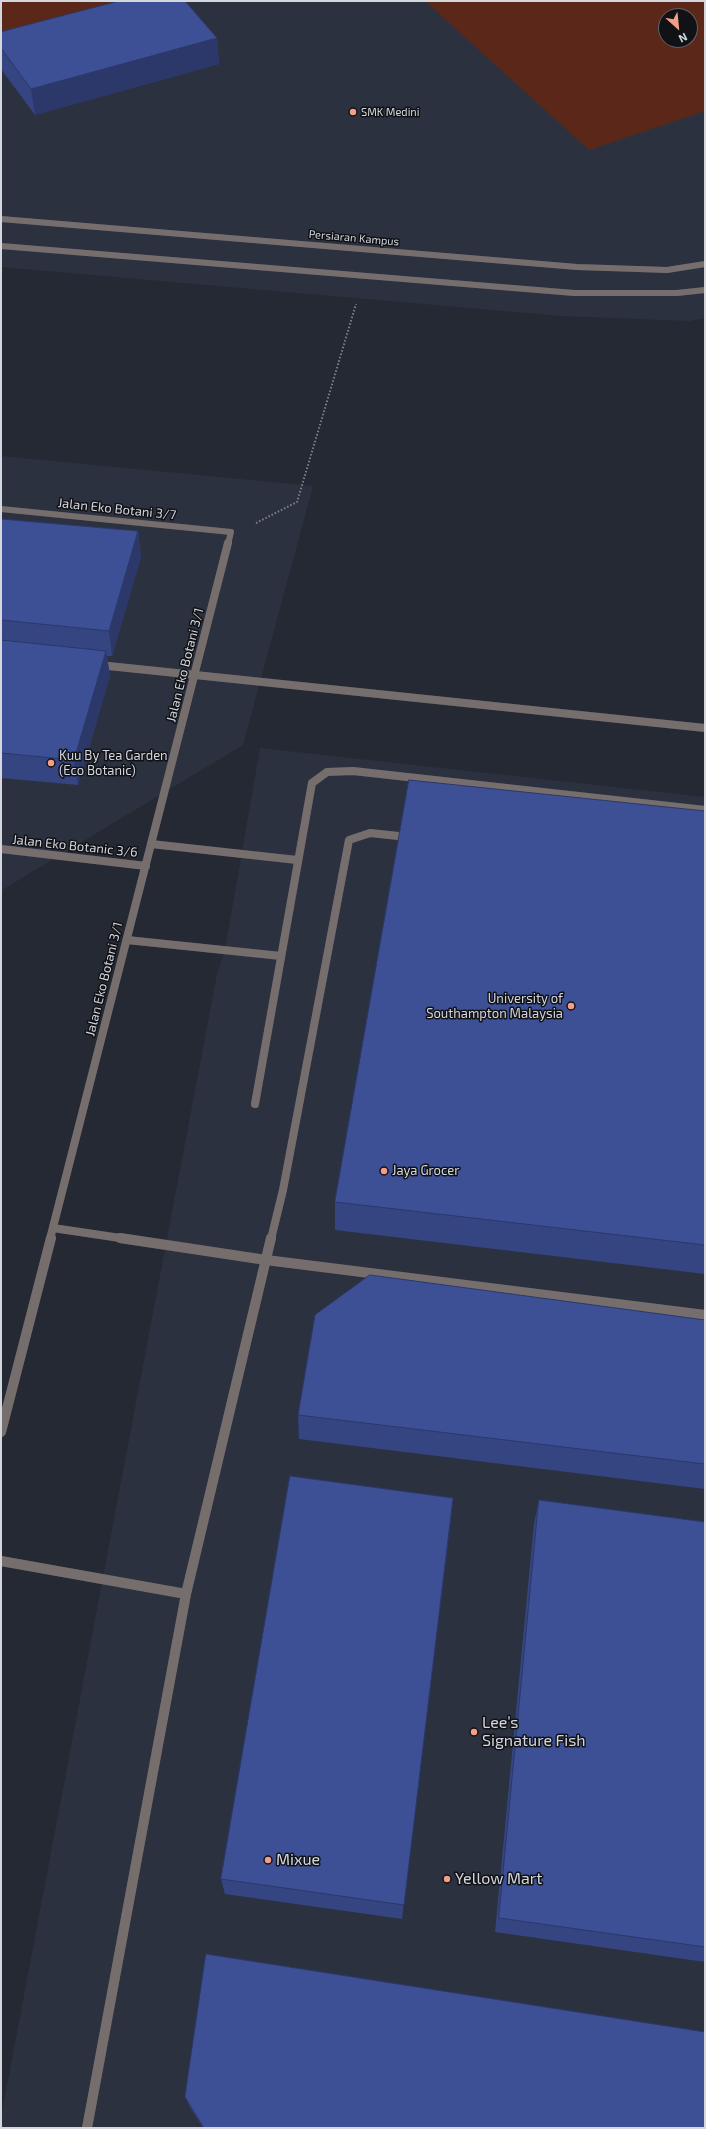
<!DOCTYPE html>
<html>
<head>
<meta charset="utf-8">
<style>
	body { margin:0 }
	#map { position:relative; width:706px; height:2129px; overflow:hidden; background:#252933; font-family:"Exo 2",sans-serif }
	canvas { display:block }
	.frame { position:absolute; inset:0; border:2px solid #d5d7de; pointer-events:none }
	.north { position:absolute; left:658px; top:8px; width:40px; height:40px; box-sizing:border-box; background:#101216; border:1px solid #5f6166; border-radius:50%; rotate:153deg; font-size:11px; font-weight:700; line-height:16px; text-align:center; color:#d5d7de }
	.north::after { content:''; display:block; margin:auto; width:14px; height:18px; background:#f49e87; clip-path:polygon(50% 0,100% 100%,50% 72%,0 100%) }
</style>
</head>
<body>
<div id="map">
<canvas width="706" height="2129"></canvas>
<div class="frame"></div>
<div class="north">N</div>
</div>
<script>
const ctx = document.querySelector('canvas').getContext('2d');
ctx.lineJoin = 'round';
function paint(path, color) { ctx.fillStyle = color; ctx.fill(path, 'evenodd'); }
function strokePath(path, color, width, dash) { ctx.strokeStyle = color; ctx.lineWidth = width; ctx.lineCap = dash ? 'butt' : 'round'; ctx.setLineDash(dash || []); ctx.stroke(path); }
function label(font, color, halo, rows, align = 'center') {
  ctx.font = font + ' "Exo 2",sans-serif'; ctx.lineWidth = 3; ctx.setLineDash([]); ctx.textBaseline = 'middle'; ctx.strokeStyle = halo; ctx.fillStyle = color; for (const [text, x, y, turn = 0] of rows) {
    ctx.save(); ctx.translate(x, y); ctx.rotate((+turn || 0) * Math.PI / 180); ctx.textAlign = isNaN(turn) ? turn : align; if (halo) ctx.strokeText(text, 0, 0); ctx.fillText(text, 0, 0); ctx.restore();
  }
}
const built = new Path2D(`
	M1,1H705V318L689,321L561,316L1,267ZM666,16H690V40H666Z
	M1,456L313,486L243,745L2,890Z
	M260,748L705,797V2128H1V2117L217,974L225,950Z`);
const green = new Path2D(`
	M1,1H151L1,43Z
	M425,1H705V111L589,150ZM666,16H690V40H666Z`);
const path = new Path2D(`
	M256,523L297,502L356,304`);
const serviceFar1 = new Path2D(`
	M99,665L705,728
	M151,844L297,860
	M127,940L281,956
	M255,1104L312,783L327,772L353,771L705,810
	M53,1228L127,1239
	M271,1239L283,1190L349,840L370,833L408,837`);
const service = new Path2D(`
	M120,1238L266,1260
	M1,1561L186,1594
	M87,2128L186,1594L271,1238`);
const pedestrian = new Path2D(`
	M266,1260L705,1315`);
const minorFar2 = new Path2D(`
	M1,219L577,267L667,270L705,264
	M1,246L574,293H677L705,290
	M1,509L231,532L228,544`);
const minorFar1 = new Path2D(`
	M1,849L146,866
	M50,1239L228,543`);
const minor = new Path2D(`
	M1,1432L51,1238`);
const wall = new Path2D(`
	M1,32L217,38L219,64L35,115L1,69Z
	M1,519L138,531L141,557L112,656H107L110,676L78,785L1,778Z
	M705,811V1274L335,1230V1202Z
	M705,1320V1489L299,1439L298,1415Z
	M453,1498L402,1919L225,1894L221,1879Z
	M539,1500L705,1522V1962L495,1932L534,1523Z
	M185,2097L705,2128H203L190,2107Z`);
const shadedWall = new Path2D(`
	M217,38L219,64L35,115L31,89Z
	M138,531L141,557L112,656L109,631Z
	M106,651L110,676L78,785L74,760Z
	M453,1498L451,1521L402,1919L404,1905Z`);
const building = new Path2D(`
	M119,1H185L217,38L31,89L1,48V32Z
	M1,519L138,531L109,631L1,620Z
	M1,640L106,651L74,760L1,753Z
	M409,780L705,811V1245L335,1202Z
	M370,1275L705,1320V1464L298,1415L315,1315Z
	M290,1476L453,1498L404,1905L221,1879Z
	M539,1500L705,1522V1947L499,1918Z
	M206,1954L705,2032V2128H204L185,2097Z`);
const markers = [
	[353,112,4,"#f49e87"],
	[51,763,4,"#f49e87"],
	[571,1006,4,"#f49e87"],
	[384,1171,4,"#f49e87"],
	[474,1732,4,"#f49e87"],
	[268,1860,4,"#f49e87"],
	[447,1879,4,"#f49e87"]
];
const farPoinames = [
	["SMK Medini",361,112]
];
const farStreetnames = [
	["Persiaran Kampus",354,238,5]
];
const streetNames = [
	["Jalan Eko Botani 3/7",117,509,6],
	["Jalan Eko Botani 3/1",185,665,-76],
	["Jalan Eko Botanic 3/6",75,846,6],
	["Jalan Eko Botani 3/1",104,979,-76]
];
const poiNames = [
	["Kuu By Tea Garden",59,756],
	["(Eco Botanic)",59,771],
	["University of",563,999,"right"],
	["Southampton Malaysia",563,1014,"right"],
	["Jaya Grocer",392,1171]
];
const nearPoinames = [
	["Lee’s",482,1723],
	["Signature Fish",482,1741],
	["Mixue",276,1860],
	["Yellow Mart",455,1879]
];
paint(built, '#2c3140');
paint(green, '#5b2719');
strokePath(serviceFar1, '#41454e', 8);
strokePath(service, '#41454e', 10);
strokePath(pedestrian, '#41454e', 10);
strokePath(minorFar2, '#41454e', 6);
strokePath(minorFar1, '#41454e', 8);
strokePath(minor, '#41454e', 10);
strokePath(path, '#7e8189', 2, [1.5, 2]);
strokePath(serviceFar1, '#756e6c', 8);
strokePath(service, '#756e6c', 10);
strokePath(pedestrian, '#756e6c', 10);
strokePath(minorFar2, '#756e6c', 6);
strokePath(minorFar1, '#756e6c', 8);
strokePath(minor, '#756e6c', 10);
paint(wall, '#344581');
paint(shadedWall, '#2b3869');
paint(building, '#3d5096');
strokePath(building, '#2b3869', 1);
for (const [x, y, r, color] of markers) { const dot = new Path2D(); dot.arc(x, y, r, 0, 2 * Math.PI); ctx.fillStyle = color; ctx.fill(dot); strokePath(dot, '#101216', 1.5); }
label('11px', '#d5d7de', '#101216', farPoinames, 'left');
label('11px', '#d5d7de', '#101216', farStreetnames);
label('13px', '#d5d7de', '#101216', streetNames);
label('13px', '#d5d7de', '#101216', poiNames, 'left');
label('16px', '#d5d7de', '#101216', nearPoinames, 'left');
</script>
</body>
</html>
